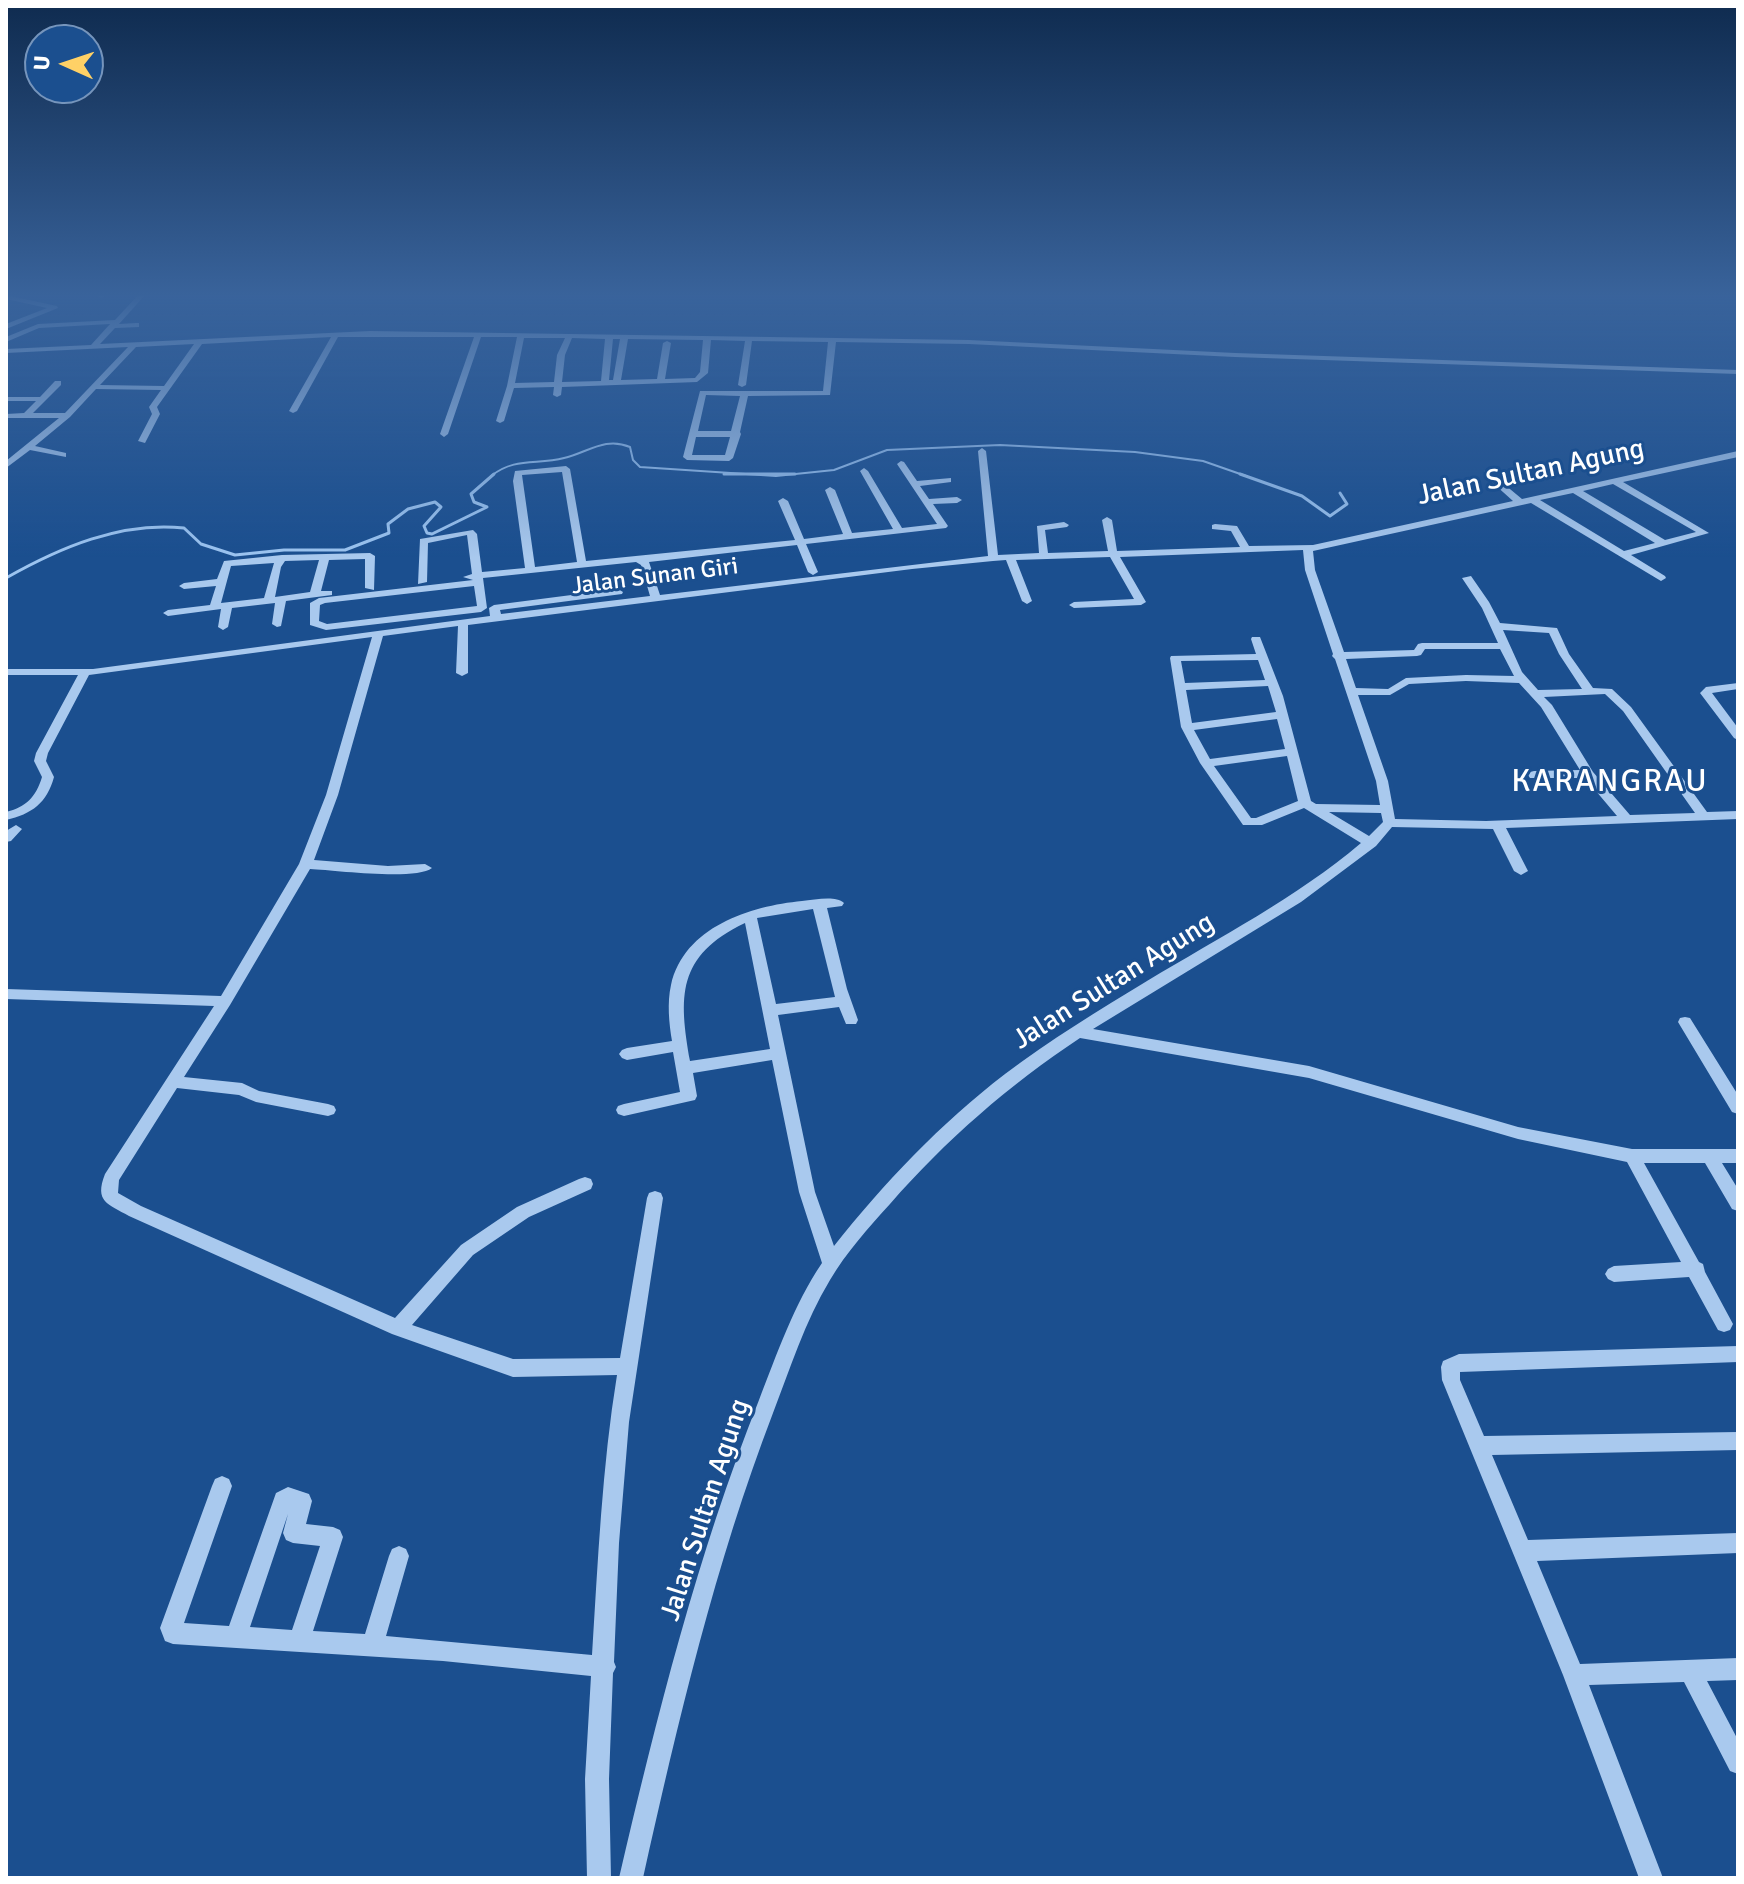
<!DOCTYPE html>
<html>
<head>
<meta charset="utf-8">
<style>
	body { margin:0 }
	#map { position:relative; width:1744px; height:1884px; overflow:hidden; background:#1b4f8f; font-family:Signika,sans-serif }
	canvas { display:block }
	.frame { position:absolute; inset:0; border:8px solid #fff; pointer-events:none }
	.north { position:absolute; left:24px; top:24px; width:80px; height:80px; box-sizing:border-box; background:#1b4f8f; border:2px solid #7695bc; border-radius:50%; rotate:273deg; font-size:22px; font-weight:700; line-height:32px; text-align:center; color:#fff }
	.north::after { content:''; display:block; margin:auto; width:28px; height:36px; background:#ffd166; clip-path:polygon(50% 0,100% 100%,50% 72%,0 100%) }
</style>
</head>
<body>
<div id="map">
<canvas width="1744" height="1884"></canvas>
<div class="frame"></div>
<div class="north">U</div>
</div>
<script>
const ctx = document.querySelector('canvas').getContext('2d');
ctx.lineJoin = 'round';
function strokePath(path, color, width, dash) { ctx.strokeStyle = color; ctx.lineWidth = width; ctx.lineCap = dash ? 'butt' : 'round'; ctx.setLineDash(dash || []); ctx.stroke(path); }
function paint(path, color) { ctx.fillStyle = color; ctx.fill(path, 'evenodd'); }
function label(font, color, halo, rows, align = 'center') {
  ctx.font = font + ' Signika,sans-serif'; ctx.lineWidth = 6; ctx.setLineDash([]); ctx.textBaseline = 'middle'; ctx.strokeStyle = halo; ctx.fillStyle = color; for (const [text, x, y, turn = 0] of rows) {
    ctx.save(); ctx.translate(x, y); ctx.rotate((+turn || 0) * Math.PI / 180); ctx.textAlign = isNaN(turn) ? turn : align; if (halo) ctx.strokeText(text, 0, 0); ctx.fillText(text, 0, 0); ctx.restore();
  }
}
const streamFar1 = new Path2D(`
	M491,476C515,457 536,465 564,458C587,453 605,436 630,447L633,460L640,467L776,476L834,470L887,450L1000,445L1135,452L1203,461L1246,476`);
const stream = new Path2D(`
	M724,474H795
	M1240,474L1302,496L1330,516L1347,504L1340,493
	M6,578C59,548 121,521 184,528L201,544L235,555L284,550H345L389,533L388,524L408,509L435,502L441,507L424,526L427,533L432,534L487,507L474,502L471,494L494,474`);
const minor = new Path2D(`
	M100,294H109L101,298L98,296Z
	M139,294H146L119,324L136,323H139V327L115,328L100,344L370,331L969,340L1235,353L1738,370V374L1235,357L969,344L836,342L830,395L748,396L740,432L741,434L733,458L729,461L687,460L683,457L700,391H823L828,342L752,341L746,385L742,387L738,385L745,341L711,340L708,373L697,382L562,387L561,395L557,397L553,395L554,387L514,388L504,421L500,423L496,421L507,386L517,337H481L448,434L444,437L440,434L474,337H338L297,411L293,413L289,411L331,337L202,344L157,407L160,414L145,443L138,441L152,414L149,407L161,390L96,389L70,417L35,446L66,453V457L30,450L6,468V461L59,418H6V414L24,413L36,401H6V397H40L55,381H61V385L33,413H65L128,347L6,353V349L91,345L110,324L39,328L6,342V337L38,324L115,320ZM524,338H565L557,355L554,382L515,383ZM572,338L605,339L601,381L562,382L565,355ZM613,339H620L613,380H609ZM628,339L703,340L700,372L695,378L665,379L671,343L667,341L663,343L657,379L621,380ZM194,344L164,386L100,385L136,347ZM706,395L740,396L731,431H698ZM696,437H730L725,455H692Z
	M6,295L57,306L58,308L6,329V324L47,308L6,299Z
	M982,448L986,451L998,555L1039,553L1037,526L1064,522L1069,525L1067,527L1045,530L1048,553L1108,551L1102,520L1107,517L1112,520L1117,551L1240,547L1231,531L1212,529V525L1215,524L1237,526L1249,546L1313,545L1513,501L1484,475V471L1487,470L1522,499L1738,451V457L1623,482L1709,533L1631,555L1665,576L1666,578L1661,581L1531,503L1313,551L1315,570L1344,652L1414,650L1418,644L1422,643H1498L1482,608L1462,578L1471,576L1489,602L1500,623L1557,628L1569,654L1593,688L1612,689L1631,707L1707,812L1738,811V819L1506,828L1528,871L1521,875L1514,871L1493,829L1392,827L1376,846L1301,902L1093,1029L1309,1066L1518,1127L1632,1149H1738V1163H1722L1738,1189V1211L1732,1209L1705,1163H1644L1699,1262L1703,1264L1705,1272L1733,1324L1730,1330L1724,1332L1718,1330L1689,1277L1614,1282L1608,1279L1605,1274L1608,1269L1614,1266L1681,1262L1627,1162L1518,1139L1309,1078L1080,1038C1009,1085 946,1140 890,1204C868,1228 846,1253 830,1280C805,1321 790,1369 773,1413C715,1564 678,1721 643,1878H619C657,1716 697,1555 759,1400C777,1354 794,1304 822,1263L799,1192L772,1060L693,1073L697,1096L695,1100L624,1116L618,1114L616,1110L618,1106L624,1104L680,1092L673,1052L627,1060L622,1058L619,1054L622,1050L627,1048L672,1041C669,1023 667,1003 671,985C684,927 750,906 802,901C815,900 835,895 844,903L842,906L827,908L847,989L858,1020L856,1024H846L839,1007L778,1015L815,1192L834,1246C884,1183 941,1123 1005,1074C1050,1040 1099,1010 1147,981C1220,937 1296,898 1361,843L1304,808L1262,825H1243L1200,763L1181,727L1170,658L1171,656L1256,654L1251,639L1252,637H1260L1283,696L1311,801L1316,804L1380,805L1376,781L1335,659L1332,656L1333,654L1305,570L1303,550L1120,557L1146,602L1141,605L1074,608L1069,605L1074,602L1134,599L1110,557L1016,560L1032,601L1027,604L1022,601L1006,560L993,561L912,569L468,625V673L462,676L456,673L458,626L383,636L338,795L314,860L388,866L425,864L432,868C415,881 334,870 310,869L230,1005L184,1077L242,1083L259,1091L328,1104L334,1106L336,1110L334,1114L328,1116L256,1102L239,1095L177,1088L119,1180L118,1193L141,1206L395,1318L461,1245L517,1207L579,1179L585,1177L591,1179L593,1184L591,1189L529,1217L473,1255L412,1325L513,1359L620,1358L647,1198L649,1193L655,1191L661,1193L663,1198L629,1422L619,1543L614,1662L616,1667L613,1673L609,1779L611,1878H587L585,1779L591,1676L443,1661L173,1644L165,1641L160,1628L212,1486L215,1479L222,1476L229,1479L232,1486L184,1623L229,1626L276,1493L288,1487L309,1494L312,1501L306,1524L333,1527L340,1530L343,1537L313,1631L365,1634L389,1556L392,1549L399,1546L406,1549L409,1556L386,1636L592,1655C598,1561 602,1467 617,1375L513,1377L392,1334L129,1216C108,1204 94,1202 105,1174L214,1006L6,999V989L221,996L299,864L326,795L372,637L89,675L48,753L46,761L54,777C47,803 32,814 6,820V812C26,807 36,797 42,777L34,761L36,753L78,675H6V669H93L490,616L489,608L494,605L618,589L623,592L622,594L500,610L501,614L650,596L641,565L636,562L483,578L487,608L481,612L326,630L310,625V603L319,598L473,580L463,577L472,574L467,535L428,543L427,582L418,584L420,539L473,530L477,534L482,572L525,568L513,481L515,471L566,466L570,469L586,561L795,540L778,501L783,498L788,501L804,539L843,534L825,490L830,487L835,490L852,533L893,529L860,471L864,468L868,471L902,528L937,524L897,464L901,461L904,462L917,481L951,478V482L920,486L929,499L957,497L962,500L957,503L933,504L948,526L946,528L806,544L818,572L813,575L808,572L797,545L649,562L660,595L988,556L978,451ZM562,472L577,562L535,567L522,475ZM1613,484L1696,532L1665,540L1583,491ZM1573,493L1655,543L1624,551L1540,500ZM474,586L477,606L327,624L319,621L320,605L325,603ZM1503,630L1549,633L1559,654L1582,689L1538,690L1522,672ZM1425,649H1500L1514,676L1466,675L1406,678L1388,689L1356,688L1346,659L1417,656L1421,655ZM1258,660L1265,680L1185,683L1181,661ZM1466,681L1519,683L1541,707L1580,770L1534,771L1530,772L1528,775L1530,778H1585L1617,816L1486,821L1395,819L1388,781L1358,695H1390L1409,684ZM1268,686L1276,712L1192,723L1186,690ZM1605,694L1623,711L1695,813L1630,815L1593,772L1552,705L1544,697ZM1277,719L1285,749L1210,759L1194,730ZM1287,756L1298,801L1256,818H1251L1214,766ZM1329,812L1381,813L1383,822L1369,836ZM813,909L835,997L776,1004L757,918ZM745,923L770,1049L690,1061C679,997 676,956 745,923ZM288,1514L283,1533L286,1540L293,1543L320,1546L292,1630L250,1627Z
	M370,553L375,556L374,590L365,588V559L329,560L321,591H332V595L286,601L281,626L277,627L272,624L275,603L232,608L228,627L223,630L218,627L221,609L168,616L163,613L168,610L210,605L216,586L184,589L179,586L184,583L217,579L224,561L282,555ZM319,560L310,592L275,597L281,567L285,561ZM274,563L264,598L221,603L231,566Z
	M1738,683V689L1712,693L1738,728V740L1734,738L1700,693L1706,687Z
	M16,825L22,829L11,841L6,842V831Z
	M1685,1017L1690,1018L1738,1095V1114L1732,1112L1678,1022L1680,1018Z
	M1738,1346V1362L1460,1372V1380L1484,1436L1738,1432V1450L1492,1455L1528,1540L1738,1533V1553L1537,1561L1580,1664L1738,1658V1680L1707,1681L1738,1740V1774L1730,1771L1684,1682L1589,1685L1663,1878H1639L1563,1675L1442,1380L1441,1367L1443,1361L1459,1354Z`);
const farStreetnames = [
	["Jalan Sunan Giri",655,577,-7]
];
const streetNames = [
	["Jalan Sultan Agung",1531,473,-12],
	["Jalan Sultan Agung",1114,982,-32],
	["Jalan Sultan Agung",706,1510,-72]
];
const quarterNames = [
	["KARANGRAU",1610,783]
];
strokePath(streamFar1, '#9cc4f0', 2);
strokePath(stream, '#9cc4f0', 3);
paint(minor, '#a9c9ee');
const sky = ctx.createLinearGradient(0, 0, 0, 558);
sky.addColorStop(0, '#0f2b4f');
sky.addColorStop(0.53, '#39639b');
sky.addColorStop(1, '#39639b00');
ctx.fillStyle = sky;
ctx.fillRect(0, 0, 1744, 558);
label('24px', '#fff', '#1b4f8f', farStreetnames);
label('28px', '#fff', '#1b4f8f', streetNames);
ctx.letterSpacing = '2px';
label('32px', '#fff', '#1b4f8f', quarterNames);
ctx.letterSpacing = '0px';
</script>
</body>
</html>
